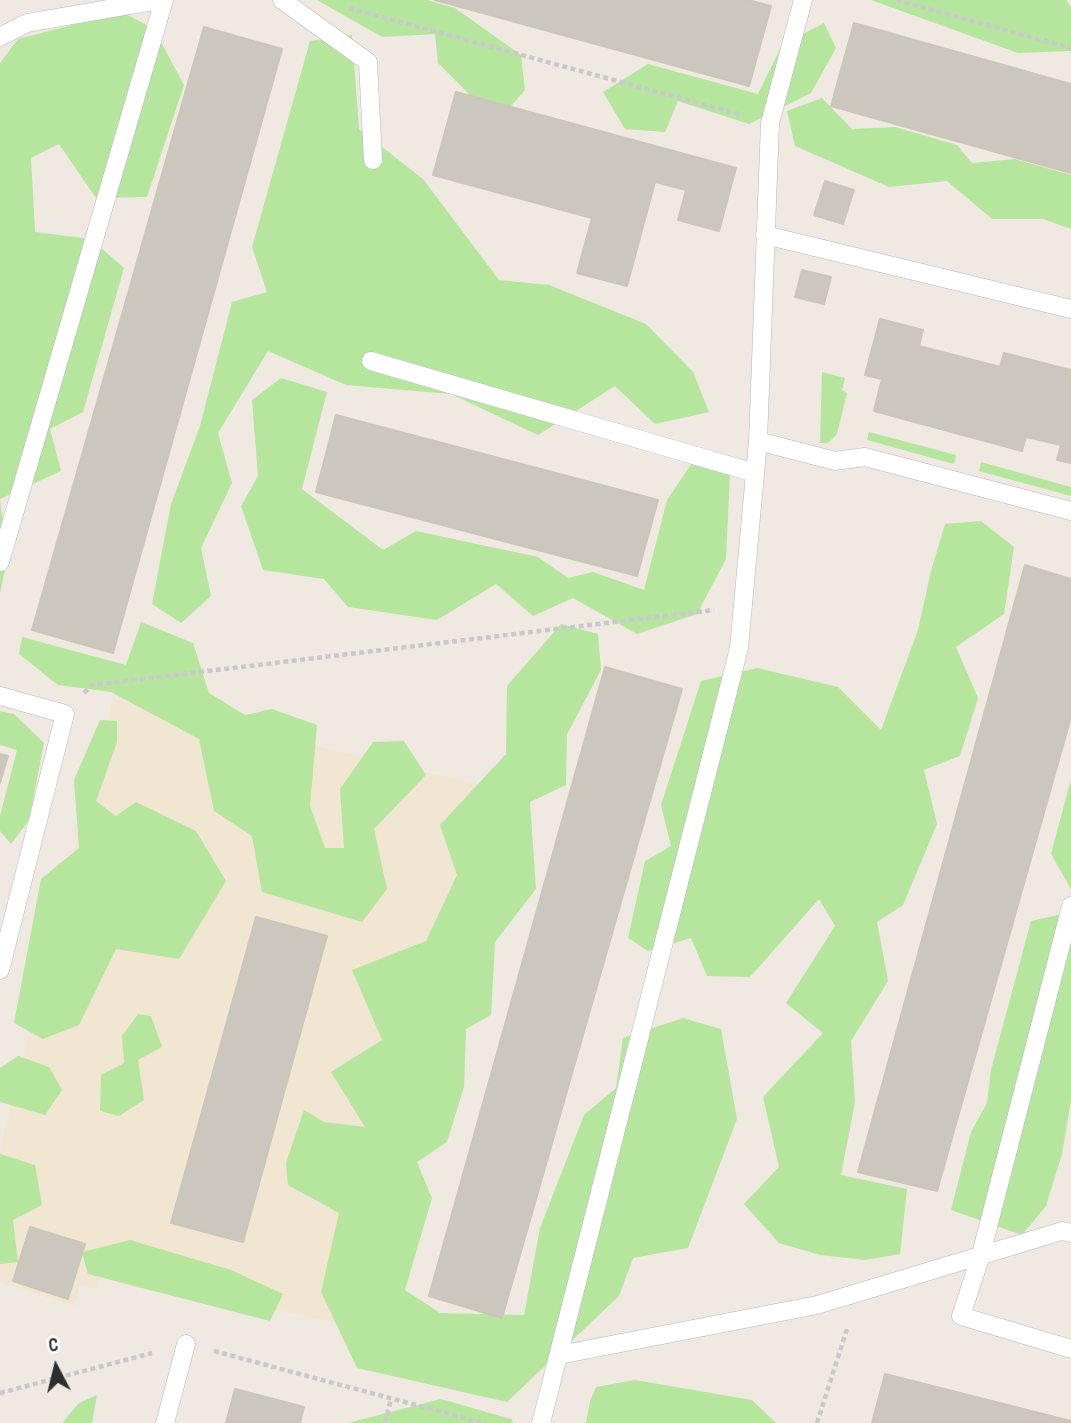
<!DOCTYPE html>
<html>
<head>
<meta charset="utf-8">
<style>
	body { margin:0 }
	#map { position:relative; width:1071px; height:1423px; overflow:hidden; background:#efe9e1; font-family:"Sofia Sans Condensed",sans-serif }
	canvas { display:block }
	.north { position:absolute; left:21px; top:1332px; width:70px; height:70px; -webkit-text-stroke:5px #fff; paint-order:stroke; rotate:353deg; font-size:19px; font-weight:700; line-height:28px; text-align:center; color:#2e2e2e }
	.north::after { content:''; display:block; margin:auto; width:24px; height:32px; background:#2e2e2e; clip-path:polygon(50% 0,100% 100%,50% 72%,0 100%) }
</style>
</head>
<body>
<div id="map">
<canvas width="1071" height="1423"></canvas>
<div class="north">С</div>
</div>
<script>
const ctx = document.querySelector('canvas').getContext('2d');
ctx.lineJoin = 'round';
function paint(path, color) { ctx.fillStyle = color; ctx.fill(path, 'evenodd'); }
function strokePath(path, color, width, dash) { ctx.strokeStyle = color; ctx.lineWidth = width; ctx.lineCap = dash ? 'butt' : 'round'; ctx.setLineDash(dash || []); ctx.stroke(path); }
const education = new Path2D(`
	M113,699L507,791L367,1329L102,1273L98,1289L80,1285L74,1306L0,1282V1149Z`);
const green = new Path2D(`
	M317,0H427L455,8L521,55L525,90L497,122L438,63L435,34L382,37Z
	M871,0H1066L1071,7V51L1018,53Z
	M122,12L154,29L184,85L147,197L96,198L59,144L31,158L35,232L91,239L124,268L83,412L50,429L61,471L0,499L7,560L0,593V63L18,39Z
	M824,23L836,48L811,93L749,124L678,101L665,132L625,129L603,92L648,64L758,94L782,45Z
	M352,35L359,129L423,179L499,280L549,285L646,324L693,372L709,412L655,424L615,386L538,435L451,394L346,385L268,351L218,433L232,483L201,548L211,596L181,623L152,604L171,504L200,426L232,302L267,292L252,247L310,41Z
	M822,98L852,129L895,127L957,145L972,163L1015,159L1071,175V229L1043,219H992L947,181L889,187L795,146L787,111Z
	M822,372L845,378L842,390L847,393L837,434L828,443H820Z
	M281,378L327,392L302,489L383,550L416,531L538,557L568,578L593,572L644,590L667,500L692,463L730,473L726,559L697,614L637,634L573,598L533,616L496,584L437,620L348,607L324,579L263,570L241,506L258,476L252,400Z
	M869,432L956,455L954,464L867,440Z
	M981,462L1071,487V496L979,471Z
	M981,521L1014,547L1004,614L956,647L978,698L960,756L924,770L937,824L903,905L877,922L888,981L851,1041L855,1102L841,1175L907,1189L900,1254L865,1260L820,1255L779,1243L744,1204L779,1167L763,1097L823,1033L786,1003L835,926L819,899L750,977L707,976L691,938L648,951L628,938L645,861L671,846L661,805L701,681L757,668L838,687L881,730L918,630L931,571L945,524Z
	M141,622L193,643L209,693L245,715L272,709L317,725L310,806L325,848H344L340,789L373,742L404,741L426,775L374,829L387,889L362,922L262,892L252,836L214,811L199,739L111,692L58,685L19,654L22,637L126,665Z
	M561,624L598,634L601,670L567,734L566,785L530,802L536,889L495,942L491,1015L466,1029L464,1087L447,1142L417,1162L432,1198L405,1290L440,1313L524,1315L540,1228L584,1115L616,1088L623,1038L683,1018L721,1029L737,1119L688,1248L633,1258L619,1296L507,1402L357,1368L321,1292L339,1213L288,1185L286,1163L304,1110L324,1122L365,1127L331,1072L382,1040L352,970L426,941L457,875L440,825L506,754L507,686Z
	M0,711L14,714L44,743L29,820L11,844L0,831V816L17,750L0,745Z
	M100,720L117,721V742L96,801L116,816L136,802L196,831L226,881L179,959L116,949L79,1025L43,1039L14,1023L41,879L79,848L74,780Z
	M1071,779V889L1051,854Z
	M1071,912V1100L1062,1154L1046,1206L1022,1235L951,1210L971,1132L987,1103L991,1070L1031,921Z
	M138,1014L151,1016L162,1047L138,1060L144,1100L119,1116L100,1111L101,1075L124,1063L122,1036Z
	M18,1056L49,1067L62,1090L45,1115L0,1102V1068Z
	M0,1154L35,1165L42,1205L13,1220L18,1262L0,1264Z
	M130,1240L231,1270L283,1294L270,1321L88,1274L82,1252Z
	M635,1380L752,1400L776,1423H586L590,1401L596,1387Z
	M97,1395L92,1423H62L79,1403Z
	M441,1399L511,1419L514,1423H348Z`);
const building = new Path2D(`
	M435,0H748L771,6L749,86Z
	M854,23L1071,84V173L831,106Z
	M204,27L282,49L113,653L32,630Z
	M456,92L736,168L719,231L678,220L686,190L655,182L627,286L577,273L592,218L433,175Z
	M825,181L854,190L843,224L814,215Z
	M802,270L831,277L824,304L795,297Z
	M880,319L923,330L919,346L1000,367L1004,353L1071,370V463L1057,460L1061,445L1026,437L1022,451L874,411L882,379L865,375Z
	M336,415L658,500L637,576L316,492Z
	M1025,565L1071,579V717L937,1191L858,1172Z
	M605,667L682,689L502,1318L429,1296Z
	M0,754L8,756L0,783Z
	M256,917L327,936L243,1242L171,1223Z
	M30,1227L85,1244L68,1299L13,1281Z
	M885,1374L1071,1421V1423H872Z
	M235,1389L304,1407L300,1423H226Z`);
const path = new Path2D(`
	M896,0L1071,48
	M349,8L742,115
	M84,693L92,685L714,610
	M214,1351L483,1423
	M0,1393L152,1353
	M385,1423L391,1399
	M817,1423L847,1329`);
const service = new Path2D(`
	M282,0L368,62L373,160
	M0,37L27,23L160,0
	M765,235L1071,309
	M371,361L755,473
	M758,441L835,461L865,457L1071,511
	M0,562L164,0
	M0,696L65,714L0,970
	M1071,906L980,1258L961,1316L1071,1349
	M559,1355L817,1305L1062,1231L1071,1233
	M165,1423L186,1344
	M541,1423L739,648L758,441L770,123L803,0`);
paint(education, '#f0e6d1');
paint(green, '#b6e59e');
paint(building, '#cbc7bf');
strokePath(building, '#cbc5ba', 2);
strokePath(service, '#b4b7c1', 19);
strokePath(path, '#c9c9c9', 4.5, [5, 3.5]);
strokePath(service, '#fff', 18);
</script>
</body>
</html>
